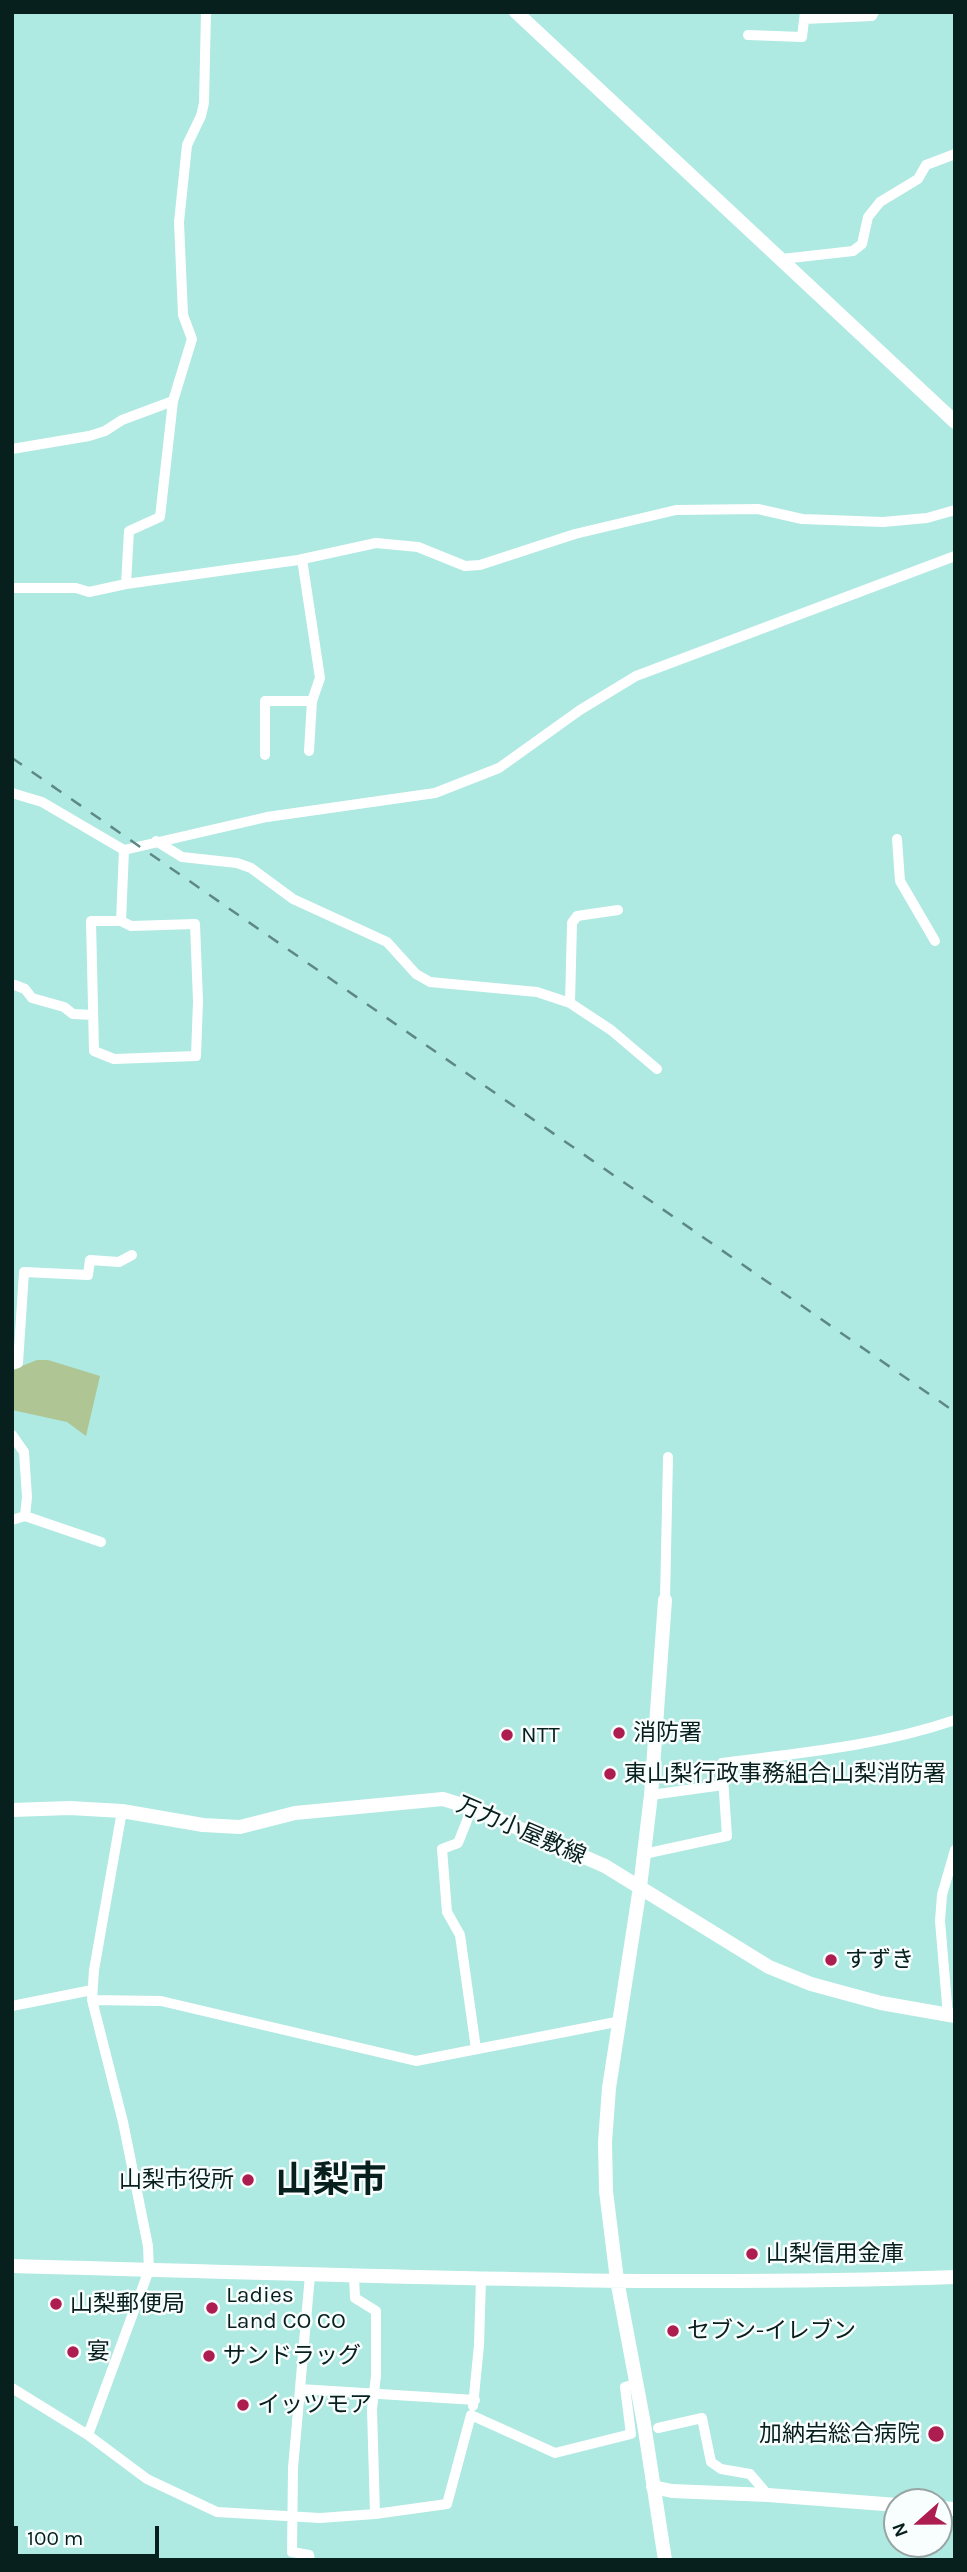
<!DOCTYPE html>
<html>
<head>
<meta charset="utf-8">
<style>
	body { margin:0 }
	#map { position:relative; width:967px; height:2572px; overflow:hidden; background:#aee9e2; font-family:Karla,sans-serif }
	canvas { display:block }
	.frame { position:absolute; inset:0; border:14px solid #071f1d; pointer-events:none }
	.north { position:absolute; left:883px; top:2488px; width:70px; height:70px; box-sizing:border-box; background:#f8fefd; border:2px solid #98a5a3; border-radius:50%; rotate:249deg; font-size:19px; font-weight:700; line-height:28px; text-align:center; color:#071f1d }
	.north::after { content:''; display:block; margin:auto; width:24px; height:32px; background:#ae1d4f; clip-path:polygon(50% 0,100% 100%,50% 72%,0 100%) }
	.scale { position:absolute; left:14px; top:2526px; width:145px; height:32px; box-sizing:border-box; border:4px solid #071f1d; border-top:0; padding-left:9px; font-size:21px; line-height:24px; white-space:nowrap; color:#071f1d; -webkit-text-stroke:5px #f8fefd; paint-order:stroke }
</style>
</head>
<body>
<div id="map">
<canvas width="967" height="2572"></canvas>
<div class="frame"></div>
<div class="north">N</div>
<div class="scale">100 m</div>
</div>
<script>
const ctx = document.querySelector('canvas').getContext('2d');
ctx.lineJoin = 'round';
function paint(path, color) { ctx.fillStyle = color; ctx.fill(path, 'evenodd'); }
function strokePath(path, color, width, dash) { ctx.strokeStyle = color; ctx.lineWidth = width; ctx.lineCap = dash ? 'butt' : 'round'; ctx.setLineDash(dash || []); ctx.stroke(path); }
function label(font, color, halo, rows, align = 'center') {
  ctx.font = font + ' Karla,"Noto Sans JP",sans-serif'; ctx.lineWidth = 5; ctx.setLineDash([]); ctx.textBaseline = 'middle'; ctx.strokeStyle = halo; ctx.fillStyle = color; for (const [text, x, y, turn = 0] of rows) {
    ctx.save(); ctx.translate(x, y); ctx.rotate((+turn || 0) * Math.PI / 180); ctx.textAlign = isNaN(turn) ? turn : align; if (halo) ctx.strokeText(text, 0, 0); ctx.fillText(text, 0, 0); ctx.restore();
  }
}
const green = new Path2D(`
	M37,1360H48L100,1376L86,1436L67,1422L12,1410V1370Z`);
const street = new Path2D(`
	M804,19L872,16L874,12
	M748,35L802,37L805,12
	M782,259L853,251L862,244L868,217L880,202L918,179L926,165L955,154
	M12,449L89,436L105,431L122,420L173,401
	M302,559L320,678L312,701L309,751
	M126,584L129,531L160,517L173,401L192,339L183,315L179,222L187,145L201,116L204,103L206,12
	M12,588H76L89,592L126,584L298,560L376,543L418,547L465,566L480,565L575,534L676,510L758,509L802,519L883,522L927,518L955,510
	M265,755V701H312
	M12,793L42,802L124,850
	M897,839L900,881L935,941
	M156,841L182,857L237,863L251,868L293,899L387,942L416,974L430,982L537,992L570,1003L611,1030L657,1069
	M124,850L267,817L435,793L499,768L580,710L636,676L955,556
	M91,921H121L131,926L195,924L198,1001L196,1056L114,1059L94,1051Z
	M121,921L124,850
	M15,985L25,989L32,998L64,1007L73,1014L93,1015
	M570,1003L572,923L577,916L618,910
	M12,1365L18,1363L24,1272L88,1275L90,1260L119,1262L132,1255
	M12,1435L24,1452L27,1497L25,1516
	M12,1520L25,1516L101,1542
	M665,1600L668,1457
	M651,1795L723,1785
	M472,1808L458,1843L442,1849L447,1912L460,1935L476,2049
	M644,1854L727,1836L722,1763C800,1753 879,1746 955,1720
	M92,2000L161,2001L416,2061L621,2021
	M12,2006L92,1990
	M948,2016L940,1921L942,1895L955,1850
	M354,2276L355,2298L376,2311V2376L372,2409L375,2514
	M12,2388L88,2435L147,2479L217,2512L320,2518L375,2514L447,2504L471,2415L555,2453L631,2434L625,2387L635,2384
	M300,2389L475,2400
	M473,2406L479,2345L481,2278
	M658,2428L702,2418L711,2462L721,2469L750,2474L768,2495
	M88,2435L149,2270L148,2246L123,2122L92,2000L94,1970L122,1811
	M310,2560L309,2555L292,2552L293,2468L310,2275`);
const secondary = new Path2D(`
	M516,12L955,422
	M12,1810L70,1808L122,1811L203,1825L240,1827L295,1813L443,1799L472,1808L605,1866L769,1967L811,1984L881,2003L955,2016
	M12,2266C326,2274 641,2288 955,2277
	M653,2487L672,2491L768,2495L897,2505
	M939,2508L955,2509
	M665,2560L644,2424L617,2280L606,2191L605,2142L609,2088L640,1887L651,1795L665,1600`);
const rail = new Path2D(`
	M12,758L955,1412`);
const markers = [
	[619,1733,7,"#ae1d4f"],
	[507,1735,7,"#ae1d4f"],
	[610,1774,7,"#ae1d4f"],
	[831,1960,7,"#ae1d4f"],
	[248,2180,7,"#ae1d4f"],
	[752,2254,7,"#ae1d4f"],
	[56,2304,7,"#ae1d4f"],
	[212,2308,7,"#ae1d4f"],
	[673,2331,7,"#ae1d4f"],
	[73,2352,7,"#ae1d4f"],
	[209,2356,7,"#ae1d4f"],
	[243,2405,7,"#ae1d4f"],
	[936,2434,9,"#ae1d4f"]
];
const poiNames = [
	["消防署",633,1733],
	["NTT",521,1735],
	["東山梨行政事務組合山梨消防署",624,1774],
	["すずき",845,1960],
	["山梨市役所",234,2180,"right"],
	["山梨信用金庫",766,2254],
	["Ladies",226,2295],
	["Land CO CO",226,2321],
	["山梨郵便局",70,2304],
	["セブン-イレブン",687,2331],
	["宴",87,2352],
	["サンドラッグ",223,2356],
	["イッツモア",257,2405],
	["加納岩総合病院",920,2434,"right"]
];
const streetNames = [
	["万力小屋敷線",521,1831,23]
];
const townNames = [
	["山梨市",331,2181]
];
paint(green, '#b0c594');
strokePath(street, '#fff', 10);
strokePath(secondary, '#fff', 14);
strokePath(rail, '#5e8884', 2.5, [12, 12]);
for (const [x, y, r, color] of markers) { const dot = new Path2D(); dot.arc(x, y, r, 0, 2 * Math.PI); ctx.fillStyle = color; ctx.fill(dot); strokePath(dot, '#f8fefd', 2.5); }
label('23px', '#071f1d', '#f8fefd', poiNames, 'left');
label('23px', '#071f1d', '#f8fefd', streetNames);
label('bold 37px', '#071f1d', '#f8fefd', townNames);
</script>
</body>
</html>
